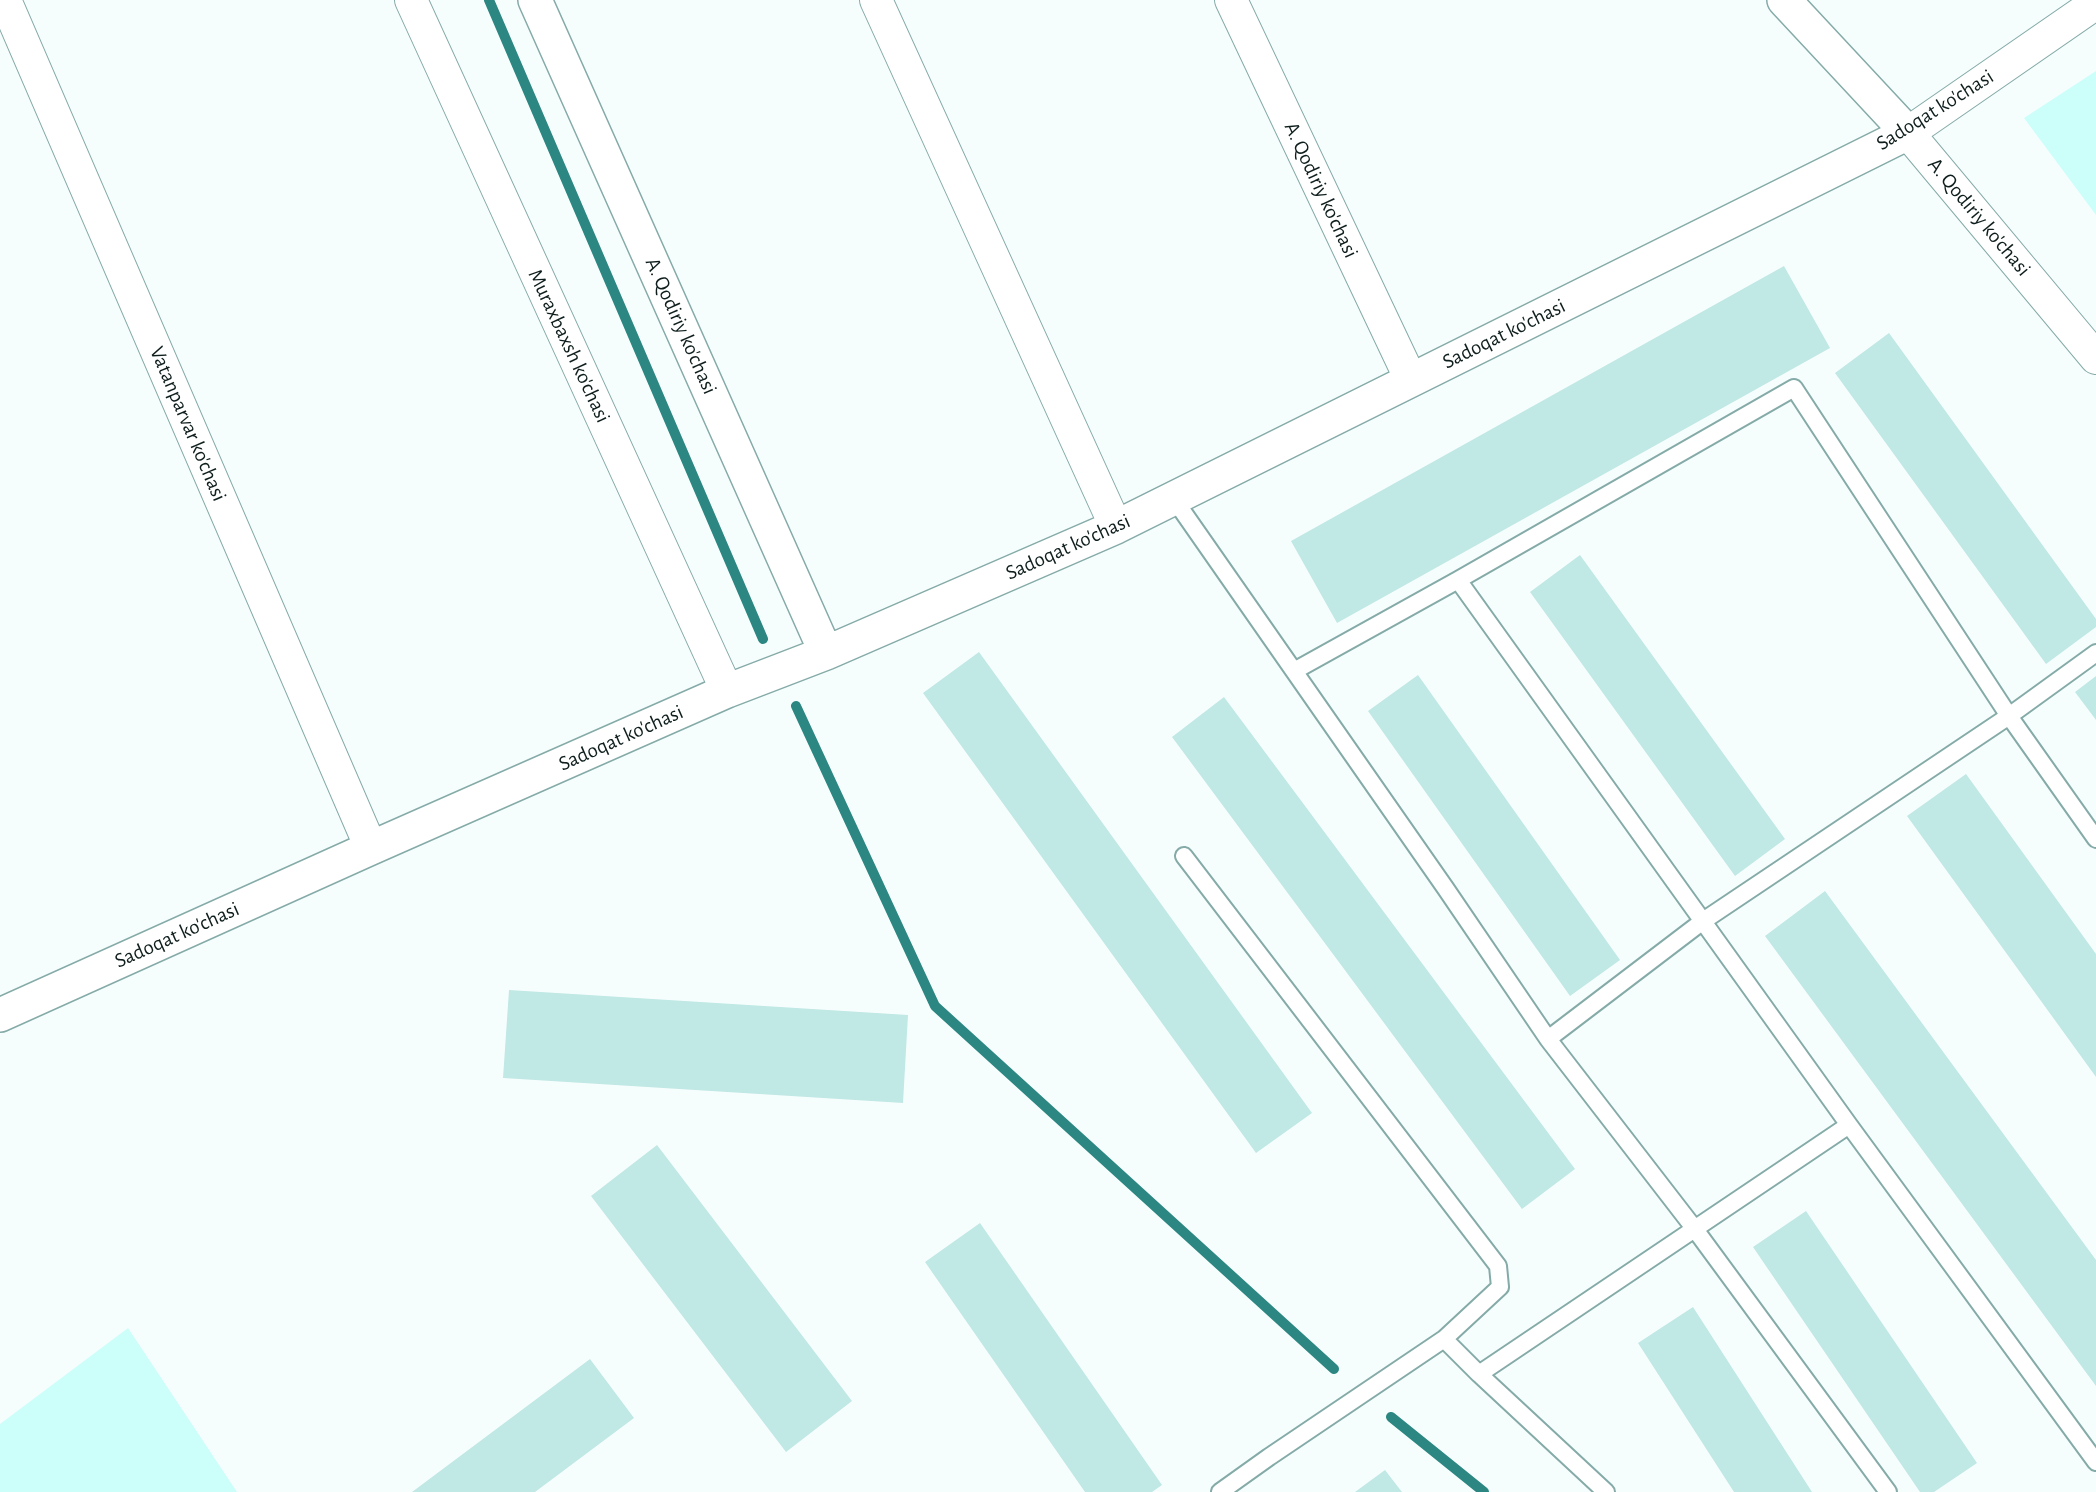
<!DOCTYPE html>
<html>
<head>
<meta charset="utf-8">
<style>
	body { margin:0 }
	canvas { display:block; background:#f6fefd }
</style>
</head>
<body>
<canvas width="2096" height="1492"></canvas>
<script>
const ctx = document.querySelector('canvas').getContext('2d');
ctx.lineJoin = 'round';
function paint(path, color) { ctx.fillStyle = color; ctx.fill(path, 'evenodd'); }
function strokePath(path, color, width, dash) { ctx.strokeStyle = color; ctx.lineWidth = width; ctx.lineCap = dash ? 'butt' : 'round'; ctx.setLineDash(dash || []); ctx.stroke(path); }
function label(font, color, halo, rows, align = 'center') {
  ctx.font = font + ' "Alegreya Sans",sans-serif'; ctx.lineWidth = 4.5; ctx.setLineDash([]); ctx.textBaseline = 'middle'; ctx.strokeStyle = halo; ctx.fillStyle = color; for (const [text, x, y, turn = 0] of rows) {
    ctx.save(); ctx.translate(x, y); ctx.rotate((+turn || 0) * Math.PI / 180); ctx.textAlign = isNaN(turn) ? turn : align; if (halo) ctx.strokeText(text, 0, 0); ctx.fillText(text, 0, 0); ctx.restore();
  }
}
const built = new Path2D(`
	M2096,71V215L2024,118Z
	M128,1328L237,1492H0V1424Z`);
const stream = new Path2D(`
	M489,0L763,639
	M796,706L935,1006L1334,1369
	M1391,1417L1484,1492`);
const building = new Path2D(`
	M1784,266L1830,348L1337,623L1291,541Z
	M1889,333L2096,619V627L2046,664L1835,373Z
	M1580,555L1785,839L1735,876L1530,592Z
	M979,652L1312,1113L1256,1153L923,693Z
	M1418,675L1620,960L1570,996L1368,711Z
	M2096,676V720L2075,692Z
	M1224,697L1575,1169L1522,1209L1172,737Z
	M1966,774L2096,954V1077L1907,816Z
	M1825,891L2096,1260V1386L1765,936Z
	M509,990L908,1015L903,1103L503,1078Z
	M657,1145L852,1401L786,1452L591,1196Z
	M1806,1211L1977,1463L1934,1492H1920L1753,1247Z
	M980,1223L1162,1485L1152,1492H1085L925,1262Z
	M1693,1307L1812,1492H1734L1638,1343Z
	M590,1359L634,1418L535,1492H412Z
	M1385,1470L1402,1492H1355Z`);
const service = new Path2D(`
	M1174,499L1446,889L1548,1039L1694,1228L1888,1492
	M1458,580L1849,1125L2096,1462
	M1294,671L1458,580L1794,388L2009,716L2096,839
	M1184,856L1498,1266L1500,1287L1444,1339
	M1548,1039L1703,921L2009,716L2096,653
	M1479,1374L1849,1125
	M1220,1492L1269,1457L1444,1339L1479,1374L1606,1492`);
const minor = new Path2D(`
	M5,0L371,848
	M411,0L727,691
	M876,0L1116,527
	M1231,0L1411,380
	M2096,3L1908,133L2096,358`);
const tertiary = new Path2D(`
	M535,0L826,653
	M0,1015L371,848L727,691L826,653L1116,527L1908,133L1784,0`);
const streetNames = [
	["Sadoqat ko'chasi",1935,110,-32],
	["A. Qodiriy ko'chasi",1321,190,65],
	["A. Qodiriy ko'chasi",1979,217,50],
	["A. Qodiriy ko'chasi",681,326,66],
	["Sadoqat ko'chasi",1504,334,-26],
	["Muraxbaxsh ko'chasi",569,346,65],
	["Vatanparvar ko'chasi",188,424,67],
	["Sadoqat ko'chasi",1068,547,-24],
	["Sadoqat ko'chasi",621,738,-24],
	["Sadoqat ko'chasi",177,935,-24]
];
paint(built, '#ccfefa');
strokePath(stream, '#2c8681', 10);
paint(building, '#c0e8e5');
strokePath(service, '#85aba8', 20);
strokePath(minor, '#85aba8', 34);
strokePath(tertiary, '#85aba8', 36);
strokePath(service, '#fff', 16);
strokePath(minor, '#fff', 32);
strokePath(tertiary, '#fff', 33);
label('21px', '#0f1e1d', '#fff', streetNames);
</script>
</body>
</html>
